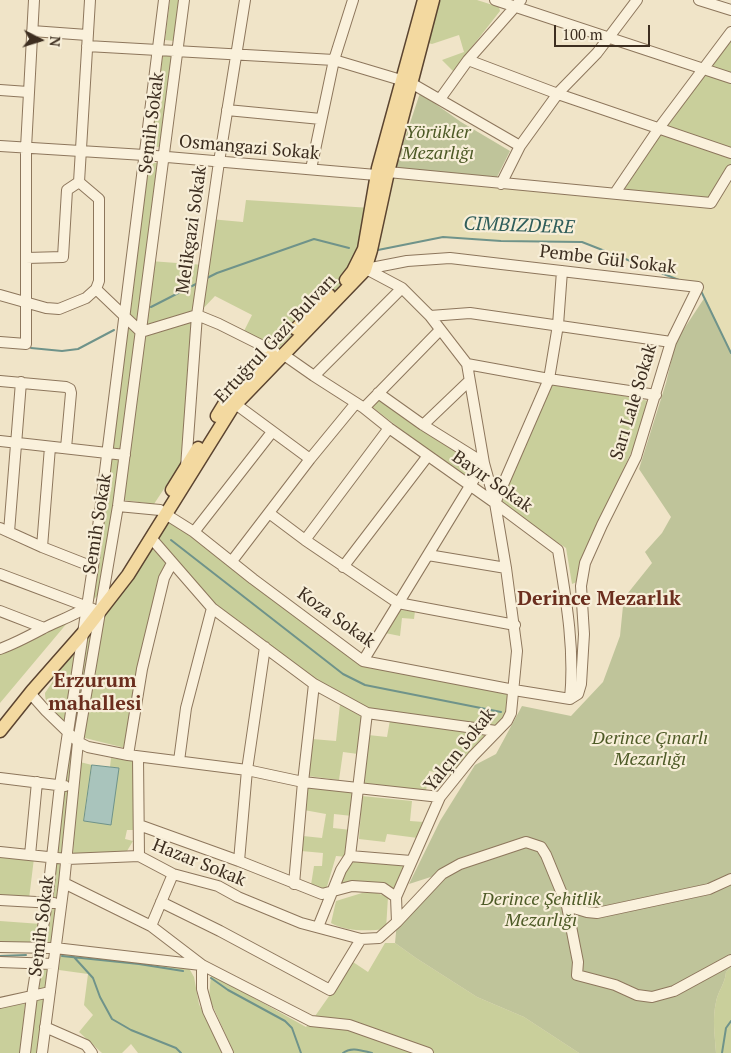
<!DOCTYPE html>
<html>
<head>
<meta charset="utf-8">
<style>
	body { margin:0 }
	#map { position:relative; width:731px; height:1053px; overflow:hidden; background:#f0e4c8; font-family:"PT Serif",serif }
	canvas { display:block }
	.north { position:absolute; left:15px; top:15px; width:50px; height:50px; -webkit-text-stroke:4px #f7eed8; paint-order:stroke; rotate:95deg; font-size:14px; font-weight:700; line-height:20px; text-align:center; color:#3d2e20 }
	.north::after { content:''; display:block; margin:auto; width:18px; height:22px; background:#3d2e20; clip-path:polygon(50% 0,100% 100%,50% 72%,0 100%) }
	.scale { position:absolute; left:554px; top:25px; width:96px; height:22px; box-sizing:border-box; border:2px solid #3d2e20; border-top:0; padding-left:6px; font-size:15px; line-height:18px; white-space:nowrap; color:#3d2e20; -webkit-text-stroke:4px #f7eed8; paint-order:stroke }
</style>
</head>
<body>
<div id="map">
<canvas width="731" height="1053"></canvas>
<div class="north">N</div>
<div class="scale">100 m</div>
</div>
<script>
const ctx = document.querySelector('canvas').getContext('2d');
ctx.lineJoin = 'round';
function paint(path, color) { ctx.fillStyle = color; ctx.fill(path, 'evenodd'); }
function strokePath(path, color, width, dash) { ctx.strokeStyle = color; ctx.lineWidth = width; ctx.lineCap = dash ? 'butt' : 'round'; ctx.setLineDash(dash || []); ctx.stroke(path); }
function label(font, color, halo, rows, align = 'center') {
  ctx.font = font + ' "PT Serif",serif'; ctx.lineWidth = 4.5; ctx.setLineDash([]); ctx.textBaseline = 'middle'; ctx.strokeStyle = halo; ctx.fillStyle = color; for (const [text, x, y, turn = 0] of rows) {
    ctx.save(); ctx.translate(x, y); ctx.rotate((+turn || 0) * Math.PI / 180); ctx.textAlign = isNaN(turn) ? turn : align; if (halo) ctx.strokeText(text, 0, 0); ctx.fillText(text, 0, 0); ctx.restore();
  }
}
const farmland = new Path2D(`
	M731,170V353L705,297L698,287L583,242L501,241L443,237L378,250L389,175L513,189L708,207Z`);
const green = new Path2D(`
	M170,0H179L174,41L165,40Z
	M437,0H477L499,7L500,11L453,71L442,60L464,52L459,35L432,44L425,42Z
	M731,32V170L711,203L615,193Z
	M163,55L172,56L160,147H150Z
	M146,163H157L138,326L128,316Z
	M246,200L371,208L348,277L275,352L242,335L252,315L215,296L197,315L141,332L150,261L204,265L210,219L243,222Z
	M194,320L183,460L154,504L123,500L145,335Z
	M127,323L137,333L122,449L111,448Z
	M551,382L649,401L642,429L581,562L579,581L572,584L566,548L498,503Z
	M378,399L479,464L467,481L371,406Z
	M110,458L121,459L101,592L90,603Z
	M168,521L207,546L354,659L508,691C509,711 508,714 494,729L368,709L316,680L215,604L156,538Z
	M151,546L169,565L125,748L85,738V712L100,622Z
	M400,610L415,611L414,619L402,618L400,636L385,633Z
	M73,616L0,703V649Z
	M95,625L79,732L71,726L84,636Z
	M80,641L66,722C56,714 45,707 45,693Z
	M340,704L362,717L358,754L343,752L339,780L308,776L312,739L336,741Z
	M390,720L488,734L452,775L429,771L426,791L362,784L368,735L387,737Z
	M70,737L77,743L72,784L63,782Z
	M111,758L134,761V830H127L125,839L133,841L127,851L73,857L74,822L80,762L92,765L84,821L119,768L110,767Z
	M307,785L355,792L352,816L334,814L333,828L351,830L348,857L336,856L326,890L311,885L314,866H322L323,853L301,851L303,836L322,838L326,814L304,810Z
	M62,790L71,791L64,857L54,856Z
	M362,796L412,801L410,821L424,822L418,838L387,834L385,842L359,839Z
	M0,854L34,858L29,899L0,897Z
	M360,860L407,865L395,892L336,889L349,864Z
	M54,861H64L60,901L50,900Z
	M362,893H377L388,897L386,929C368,931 347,932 331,923L336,901Z
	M49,905L58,906L53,947L43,946Z
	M0,921L41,924L38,945L0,943Z
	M385,943H395L416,958L477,997L524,1017L579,1053H234L209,998L211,974L306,1027L313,1019L353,962L368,972Z
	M60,949L186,963L194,977L199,1004L222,1053H138L131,1044L122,1053H102L79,1032L93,1015L84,1005L88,974L59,970Z
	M40,966H50L47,990L36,991Z
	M731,967V1053H716C715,1036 712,1019 716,1002C718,991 725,984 726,972Z
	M46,997L39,1053H28L35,999Z
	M25,1004L20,1053H0V1008L7,1005Z`);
const cemetery = new Path2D(`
	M420,93L461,122L510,151L497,177L394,171Z
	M705,297L731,353V967L726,972C725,984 718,991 716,1002C712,1019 715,1036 716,1053H579L524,1017L477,997L416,958L395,943L397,922L440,874L409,884L440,821L475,765L496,754L522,706L571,716L603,682L620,636L623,606L628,593L652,563L645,552L662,533L671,517L639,469L666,383L676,341Z`);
const water = new Path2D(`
	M92,765L119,768L111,825L84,821Z`);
const stream = new Path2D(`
	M378,250L443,237L501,241L582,242L679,280
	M207,278L217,273L314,239L349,248
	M701,291L731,353
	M151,307L196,284
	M31,348L62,351L78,349L114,330
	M171,540L343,674L365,685L501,712
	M0,956L26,955
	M62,956L139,964L183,971
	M73,956L93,978L100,997L112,1019L131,1030L176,1048L181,1053
	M211,978L228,990L285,1021L292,1028L301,1053
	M343,1053C351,1046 363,1051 372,1053
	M722,1053L726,1028L731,1021`);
const minor = new Path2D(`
	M495,0L731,78
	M699,0L731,10
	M32,31L87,35
	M87,46L334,60L411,83L520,146
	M468,60L558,94L731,153
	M0,90L28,92
	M440,99L468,60L521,0
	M227,110L321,119
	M0,146L144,155L376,175
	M311,169L334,60L353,0
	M388,172L711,203L731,170
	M79,182L90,0
	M501,184L520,146L559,92L597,53L637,0
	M615,193L659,128L731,32
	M26,258L63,257L67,190L79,182
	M366,269L407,261L450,258L698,287L671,342
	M96,289L141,332
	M0,295L46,308L59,309L86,298L96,289L99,281V199L79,182
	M430,316L470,313L671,342L636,457L602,525L585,563L581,586L584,634L581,684L578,694L570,699
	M141,332L197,315L219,324L275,352
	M0,342L26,344V148L34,0
	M284,355L314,376L364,408L389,428L495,503L558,550C566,599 575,649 570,699
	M467,364L549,379L656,395
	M314,376L402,288
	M0,381L66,387L70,389L71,393L66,448
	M378,393L423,425L484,463L495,503L506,568L517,651L511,713L507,721L473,756L440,797L396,897L397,922
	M230,400L310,459
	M364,408L440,330
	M423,425L469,381
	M0,441L125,455
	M186,467L197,315L219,162L245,0
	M495,503L549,379L558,325L562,271
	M118,506L160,510L167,515L194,532L253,579L363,661L514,690L570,699
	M269,513L305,540L398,603L515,625
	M0,528L42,547L93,567
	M9,532L21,382
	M194,532L272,432
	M152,539L212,608L314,684L367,713L496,731
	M305,540L389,428
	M42,547L50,447
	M428,555L506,568
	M232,561L310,459L356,403
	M343,567L427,457
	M0,574L93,609
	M0,611L44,628
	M0,649C16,643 29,636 44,628C58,621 73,616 87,607
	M363,661L484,463L467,364L430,316L402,288L370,271L365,270
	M30,693L46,711L78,742L88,747L128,755L247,770L303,782L440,797
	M128,755L142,669L164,578L172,563
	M138,757L139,856
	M179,761L186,708L212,608
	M0,778L65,786
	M139,825L239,861L322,894L352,886L383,888L396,897
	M0,852L67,859L139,856L173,874L218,886L238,897L301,923L361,939L379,938L397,922L442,874L460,864L526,842L541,847L546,855L567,906L587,912L597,913L709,889L731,879
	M30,855L37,782
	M350,856L411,861
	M239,861L247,770L265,647
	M64,883L151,926L202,965L311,1021L349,1025L428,1053
	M294,884L303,782L314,684
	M0,900L54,903
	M161,902L220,931L330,990L361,939
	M567,906L578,962L577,975L615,985L637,995L652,997L674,991L731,960
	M151,926L173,874
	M318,927L341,870L350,856L367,713
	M0,947L55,948L201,965
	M0,962L53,964
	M202,965V989L208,1011L228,1053
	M0,1003L50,992
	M45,1027L86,1045L92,1053
	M25,1053L32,996L47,902L60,785L93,567L164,0
	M42,1053L64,883L78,742L118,506L184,0`);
const major = new Path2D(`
	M346,280L353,271L364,249L378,168L424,0
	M296,329L329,295
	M217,416L228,398L272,355
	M172,490L198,448
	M0,731L32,691L83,633L128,575L232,408L365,270L371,250L388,172L433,0`);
const streetNames = [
	["Semih Sokak",152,123,-83],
	["Osmangazi Sokak",249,148,5],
	["Melikgazi Sokak",192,230,-82],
	["Pembe Gül Sokak",608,260,7],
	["Ertuğrul Gazi Bulvarı",276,339,-47],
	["Sarı Lale Sokak",634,402,-73],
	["Bayır Sokak",492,482,35],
	["Semih Sokak",98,524,-81],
	["Koza Sokak",336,618,35],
	["Yalçın Sokak",460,750,-51],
	["Hazar Sokak",199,863,22],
	["Semih Sokak",42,926,-83]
];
const parkNames = [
	["Yörükler",438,133],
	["Mezarlığı",438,154],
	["Derince Çınarlı",650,739],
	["Mezarlığı",650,760],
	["Derince Şehitlik",541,900],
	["Mezarlığı",541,921]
];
const waterNames = [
	["CIMBIZDERE",519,226,2]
];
const quarterNames = [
	["Derince Mezarlık",599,599],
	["Erzurum",95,681],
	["mahallesi",95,704]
];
paint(farmland, '#e6deb5');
paint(green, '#c9cf9b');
paint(cemetery, '#bfc49a');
paint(water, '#a9c4bc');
strokePath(water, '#6f938a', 1);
strokePath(stream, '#6f938a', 2);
strokePath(minor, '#8d765c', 12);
strokePath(major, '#5b4430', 15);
strokePath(minor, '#faf1dc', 10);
strokePath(major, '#f3d9a0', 12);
label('18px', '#3d2e20', '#f7eed8', streetNames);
label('italic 18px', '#4d5a26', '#f7eed8', parkNames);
label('italic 19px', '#2f5d5a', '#f7eed8', waterNames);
label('bold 20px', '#6b2e1e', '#f7eed8', quarterNames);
</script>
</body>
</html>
